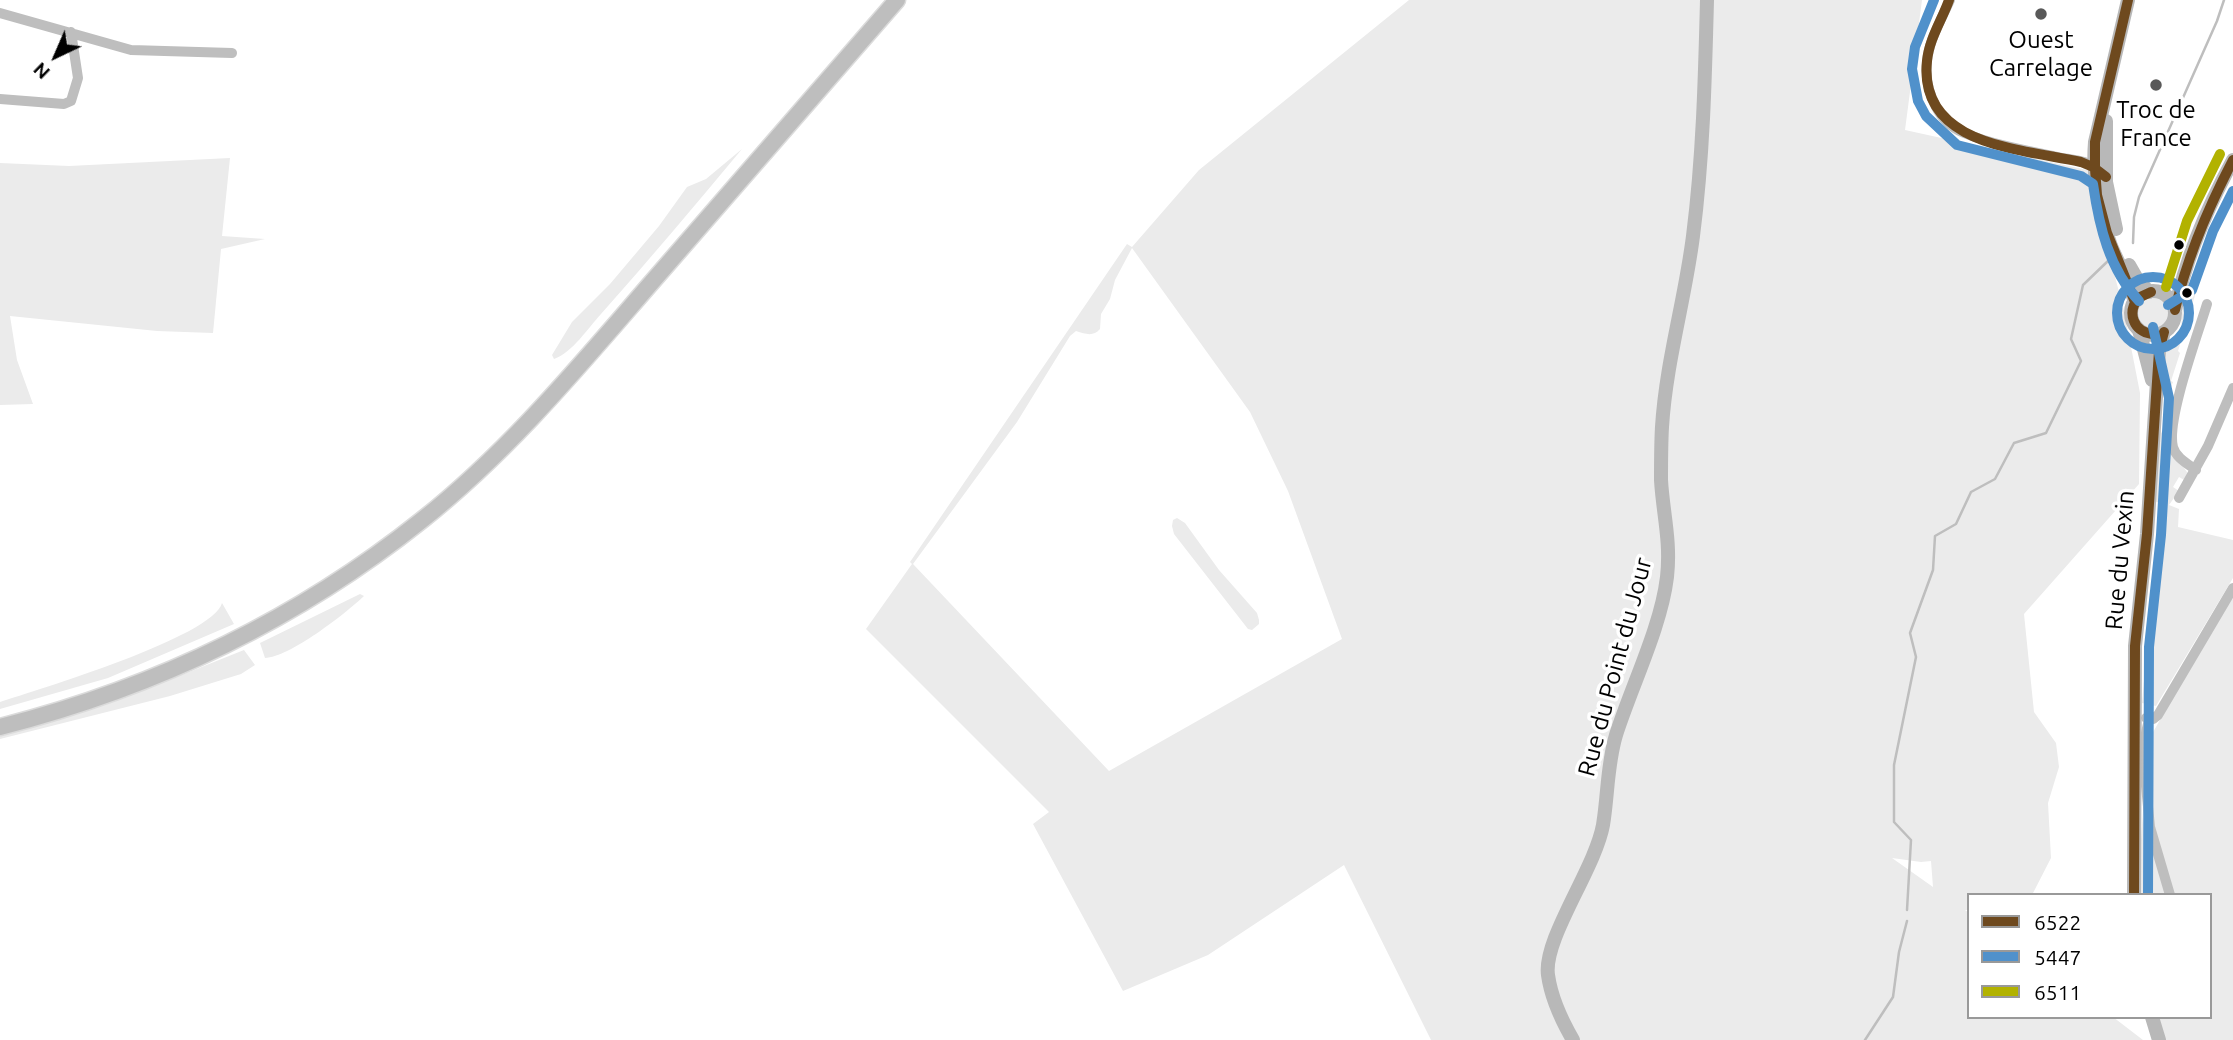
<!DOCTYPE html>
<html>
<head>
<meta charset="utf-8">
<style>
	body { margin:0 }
	#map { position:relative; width:2233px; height:1040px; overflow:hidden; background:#fff; font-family:Ubuntu,sans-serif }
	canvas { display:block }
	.legend { position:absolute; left:1967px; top:893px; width:245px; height:126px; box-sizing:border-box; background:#fff; border:2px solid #999; margin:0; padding:9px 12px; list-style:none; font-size:21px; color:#000 }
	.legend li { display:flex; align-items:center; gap:14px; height:35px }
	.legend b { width:35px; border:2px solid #999 }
	.north { position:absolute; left:21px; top:21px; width:70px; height:70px; -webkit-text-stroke:5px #fff; paint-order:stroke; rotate:224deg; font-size:19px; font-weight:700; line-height:28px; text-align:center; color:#000 }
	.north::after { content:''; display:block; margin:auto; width:24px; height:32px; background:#000; clip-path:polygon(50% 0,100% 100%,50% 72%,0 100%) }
</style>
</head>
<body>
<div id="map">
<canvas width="2233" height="1040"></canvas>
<ul class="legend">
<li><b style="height:9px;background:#6e491e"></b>6522</li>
<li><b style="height:9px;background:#5091cb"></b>5447</li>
<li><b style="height:9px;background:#b2b200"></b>6511</li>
</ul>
<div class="north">N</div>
</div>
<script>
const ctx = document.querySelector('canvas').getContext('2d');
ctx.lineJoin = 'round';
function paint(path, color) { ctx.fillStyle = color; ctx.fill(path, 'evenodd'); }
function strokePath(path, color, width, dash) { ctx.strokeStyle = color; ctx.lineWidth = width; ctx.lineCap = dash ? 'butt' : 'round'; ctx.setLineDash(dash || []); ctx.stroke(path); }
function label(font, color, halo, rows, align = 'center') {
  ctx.font = font + ' Ubuntu,sans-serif'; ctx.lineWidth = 7; ctx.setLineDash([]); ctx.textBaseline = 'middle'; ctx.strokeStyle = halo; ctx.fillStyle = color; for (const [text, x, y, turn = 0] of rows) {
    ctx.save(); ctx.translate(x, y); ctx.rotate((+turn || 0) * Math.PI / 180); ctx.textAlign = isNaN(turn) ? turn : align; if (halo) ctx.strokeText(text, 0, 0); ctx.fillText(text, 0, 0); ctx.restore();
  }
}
const green = new Path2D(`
	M1409,0H1922L1905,130L2087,170L2124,311L2140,393L2139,484L2024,614L2034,712L2056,743L2059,767L2048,803L2051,858L2032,895H1969V910H1965L1969,913V1017H2113L2143,1040H1431L1344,865L1208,955L1123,991L1033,824L1049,812L866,629L912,564L910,562L1127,244L1132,247L1199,170ZM1132,248L1250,412L1288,491L1342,639L1109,771L913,564L1017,422L1070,336L1076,331C1086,334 1093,337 1100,329L1101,314L1110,299L1115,280ZM1892,858L1921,862L1931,861L1933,887Z
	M742,149C696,204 649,260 601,314C588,328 573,352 554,359L552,355L572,322L610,284L659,226L687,187L706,179Z
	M230,158L222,236L265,239L221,249L213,333L157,331L10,316L17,360L33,404L0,405V163L69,166Z
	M2191,287L2197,289L2178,351L2180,353L2171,381L2173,382L2165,404L2163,355L2168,343L2181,328L2183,302Z
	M2137 314a16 16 0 1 1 32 0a16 16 0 1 1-32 0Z
	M2160,429L2168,446L2187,472L2186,481L2179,477L2173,487L2179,491L2169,505L2179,509L2178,527L2233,540V578L2156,706L2142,703L2160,503L2154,501Z
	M1177,518L1185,523L1219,570L1257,613L1259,620V624L1252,630L1248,629L1174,534L1172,526L1173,520Z
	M2233,592V1040H2164L2158,1017H2210V895H2137L2148,741Z
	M360,594L364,596C345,614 290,657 265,658L260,643Z
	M222,603L234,624L108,678L0,709V702C37,690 213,637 222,603Z
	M244,650L255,665L241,674L170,696L0,739V734L129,696Z`);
const stream = new Path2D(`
	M2133,243L2134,217L2139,197L2217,21L2224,0
	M1907,910L1911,840L1894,822V765L1916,657L1910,633L1933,570L1935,536L1956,524L1971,492L1995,479L2014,443L2046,433L2081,361L2071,339L2083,285L2109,260
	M1865,1040L1893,997L1899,952L1907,921`);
const street = new Path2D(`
	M1950,0C1943,16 1933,33 1929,50C1921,80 1933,120 1964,133C1991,144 2024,150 2053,156C2068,160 2087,159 2099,170
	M0,13L131,50L232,53
	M0,99L64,104L71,101L78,78L71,32
	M2196,470C2188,464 2176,458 2173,447C2166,420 2198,334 2207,304
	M2179,498L2208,446L2233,388
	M2146,718L2153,719L2158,715L2233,588
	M2149,719L2142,751V766L2146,786L2150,827L2170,895`);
const secondary = new Path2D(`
	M2128,0L2095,142C2092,178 2099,212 2111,246C2119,265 2129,282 2135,302
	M2106,121V182L2116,229
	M2129,265L2137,279L2149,292
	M2131 313a22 22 0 1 1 44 0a22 22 0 1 1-44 0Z
	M2175,310C2186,256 2207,208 2233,160
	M2139,330L2152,380
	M2134,895L2135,646L2147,534L2159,351L2164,332
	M2152,1017L2159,1040
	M1573,1040C1562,1021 1551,997 1548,975C1543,939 1595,869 1603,825C1608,795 1607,765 1616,735C1632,685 1661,627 1667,577C1671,541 1663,514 1661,480C1661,463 1661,444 1662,427C1666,362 1685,300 1693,236C1703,158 1705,79 1707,0`);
const primary = new Path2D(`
	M0,727C154,688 298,619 422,520C509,451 580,365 652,282C734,188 816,94 897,0`);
const bus1 = new Path2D(`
	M1949,0C1942,20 1929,39 1927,61C1918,146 2022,149 2081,162L2093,167L2106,177
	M2128,0L2095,142V169L2097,195L2107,233L2135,302
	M2151,292L2138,298C2127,313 2133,331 2152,334
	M2175,310C2187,257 2208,208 2233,160
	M2134,895L2135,646L2147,534L2159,351L2164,332`);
const bus2 = new Path2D(`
	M1934,0L1915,47L1912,69L1918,101L1926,116L1957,145L2081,176L2093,184C2099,226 2109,269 2139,301
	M2117 313a36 36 0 1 1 72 0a36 36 0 1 1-72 0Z
	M2168,305L2192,290L2213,231L2233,191
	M2148,895L2149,647L2161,535L2169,398L2153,327`);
const bus3 = new Path2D(`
	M2166,287L2187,221L2220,154`);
const markers = [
	[2041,14,7,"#595959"],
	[2156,85,7,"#595959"],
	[2179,245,6,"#000"],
	[2187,293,6,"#000"]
];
const poiNames = [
	["Ouest",2041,40],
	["Carrelage",2041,68],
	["Troc de",2156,110],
	["France",2156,138]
];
const streetNames = [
	["Rue du Vexin",2120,560,-85],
	["Rue du Point du Jour",1615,667,-75]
];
paint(green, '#ebebeb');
strokePath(stream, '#bebebe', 2.5);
strokePath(primary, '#dbdbdb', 19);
strokePath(street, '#bebebe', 10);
strokePath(secondary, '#b8b8b8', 14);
strokePath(primary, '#bebebe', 16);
strokePath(bus1, '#6e491e', 10);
strokePath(bus2, '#5091cb', 10);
strokePath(bus3, '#b2b200', 10);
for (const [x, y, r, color] of markers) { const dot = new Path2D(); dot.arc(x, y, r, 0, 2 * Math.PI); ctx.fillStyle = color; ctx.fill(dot); strokePath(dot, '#fff', 2.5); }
label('24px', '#000', '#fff', poiNames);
label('24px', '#000', '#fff', streetNames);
</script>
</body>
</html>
